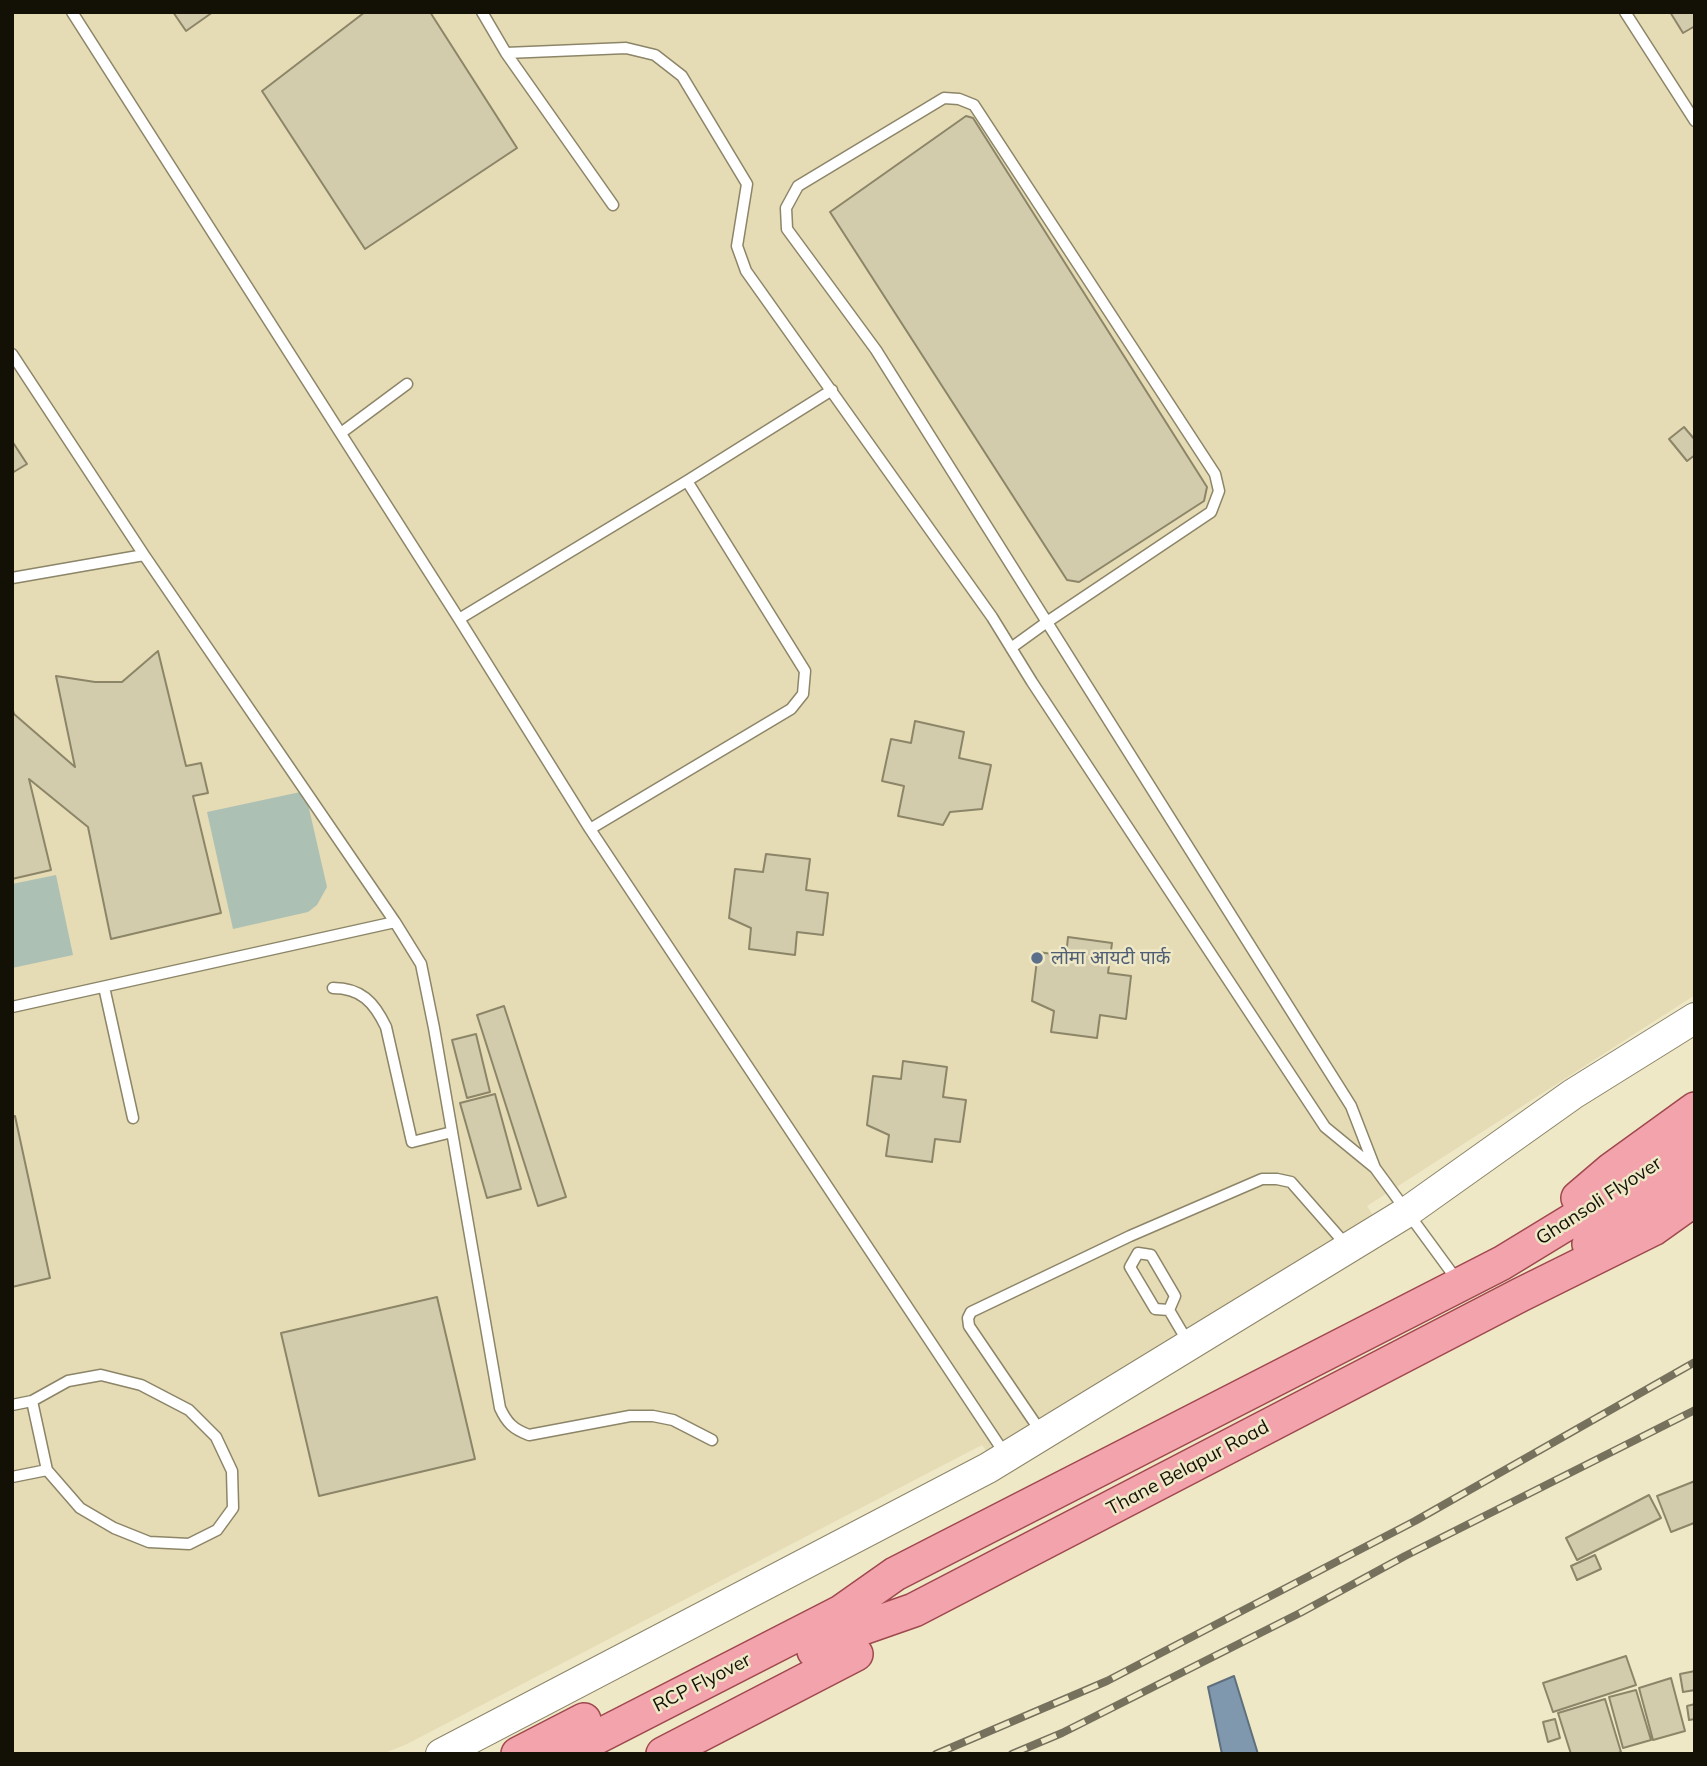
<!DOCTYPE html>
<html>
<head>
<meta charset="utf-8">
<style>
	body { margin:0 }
	#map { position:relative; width:1707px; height:1766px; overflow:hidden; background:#efe8c7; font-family:Mulish,sans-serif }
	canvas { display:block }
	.frame { position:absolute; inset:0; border:14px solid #131106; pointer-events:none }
</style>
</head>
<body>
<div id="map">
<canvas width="1707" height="1766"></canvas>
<div class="frame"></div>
</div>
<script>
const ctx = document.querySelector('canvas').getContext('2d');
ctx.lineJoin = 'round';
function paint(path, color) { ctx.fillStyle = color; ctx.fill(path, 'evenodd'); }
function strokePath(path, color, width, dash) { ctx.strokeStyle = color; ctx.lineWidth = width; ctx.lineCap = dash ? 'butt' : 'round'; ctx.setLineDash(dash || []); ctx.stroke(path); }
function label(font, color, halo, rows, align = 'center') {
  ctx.font = font + ' Mulish,"Noto Sans Devanagari",sans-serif'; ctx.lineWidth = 5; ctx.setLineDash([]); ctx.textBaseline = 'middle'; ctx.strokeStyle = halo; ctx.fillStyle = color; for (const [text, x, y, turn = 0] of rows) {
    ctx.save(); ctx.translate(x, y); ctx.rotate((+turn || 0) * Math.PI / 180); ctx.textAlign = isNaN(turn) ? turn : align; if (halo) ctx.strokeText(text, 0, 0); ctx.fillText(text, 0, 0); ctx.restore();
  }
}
const built = new Path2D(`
	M12,12H1695V995L1367,1206L1374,1217L987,1452L982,1445L405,1745L382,1754H12Z`);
const green = new Path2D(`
	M305,791L327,887L317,905L308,912L233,929L207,812Z
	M56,875L73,955L12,968V884Z`);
const water = new Path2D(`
	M1234,1676L1258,1754H1222L1208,1687Z`);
const building = new Path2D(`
	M173,12H213L186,31Z
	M365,12H430L517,148L365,249L262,91Z
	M1670,12H1693L1695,15V26L1683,33Z
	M966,116L973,118L1207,487L1204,501L1079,582L1067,580L830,212Z
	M1684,427L1695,440V455L1687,461L1669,439Z
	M12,441L27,464L12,473Z
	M158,651L186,766L201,763L208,793L193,796L221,913L111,939L88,827L29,779L51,870L12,879V707L14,714L75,767L56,676L95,682H122Z
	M915,721L964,732L959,758L991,765L982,809L950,812L943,825L898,816L904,786L882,781L891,739L911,743Z
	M766,854L810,859L806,890L828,893L823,935L797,932L795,955L749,949L751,928L729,918L735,869L763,872Z
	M1068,937L1112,943L1108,973L1131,976L1126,1019L1100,1015L1097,1038L1051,1032L1054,1011L1032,1001L1038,952L1066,956Z
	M504,1006L566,1197L538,1206L477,1015Z
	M476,1034L490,1092L467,1098L452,1040Z
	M903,1061L947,1067L943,1097L966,1100L960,1142L935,1139L932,1162L886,1156L889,1135L867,1125L873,1076L901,1079Z
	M495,1094L521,1189L487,1198L460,1103Z
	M15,1116L50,1278L12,1287V1117Z
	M437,1297L475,1459L319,1496L281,1333Z
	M1695,1481V1526L1694,1523L1671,1532L1657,1496Z
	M1649,1495L1661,1518L1577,1560L1566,1538Z
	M1595,1555L1601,1569L1577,1580L1571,1566Z
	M1626,1656L1636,1685L1553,1712L1543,1683Z
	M1695,1671V1690L1683,1692L1680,1674Z
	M1671,1678L1685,1731L1653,1740L1639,1688Z
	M1636,1690L1651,1740L1623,1748L1609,1697Z
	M1605,1699L1621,1752L1616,1754H1571L1558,1713Z
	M1695,1704V1719L1689,1720L1687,1706Z
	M1555,1719L1560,1738L1548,1742L1543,1722Z`);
const lane = new Path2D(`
	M72,12L459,619L590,829L1005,1454
	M482,12L506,53L626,48L655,55L682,76L747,184L737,246L746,271L992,617L1032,682L1325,1127L1375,1168L1457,1280
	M1625,12L1695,121
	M506,53L613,205
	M12,354L144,555L395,922L421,964L434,1028L500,1408C507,1423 513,1429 529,1435L630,1416H653L673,1420L712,1440
	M341,433L407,384
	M12,578L144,555
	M459,619L687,481L832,390
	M1011,648L1047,622L1211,512L1219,491L1215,474L974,105L959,99L944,98L798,186L786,208L787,229L876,350L1322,1060L1351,1106L1375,1168
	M590,829L791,709L803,694L805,671L687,481
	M104,987L133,1118
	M333,988C361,988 374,1002 386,1027L412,1142L452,1132
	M12,1007L395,922
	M1138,1253L1130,1267L1155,1309L1169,1310
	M1138,1253L1151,1255L1175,1296L1169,1310
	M1169,1310L1189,1344
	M12,1405L32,1401L68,1381L101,1375L141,1385L189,1410L216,1437L232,1471L233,1508L217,1530L189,1544L149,1542L114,1528L80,1508L47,1470L32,1401
	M1041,1432L969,1326L968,1318L971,1312L1130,1236L1262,1179H1277L1291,1182L1348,1247
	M12,1477L47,1470`);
const secondary = new Path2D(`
	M441,1754L988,1468L1407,1212L1573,1094L1695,1018`);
const primary = new Path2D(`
	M1578,1198L1612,1169L1695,1109
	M1589,1244L1695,1167
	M814,1651L851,1632L914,1610L1520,1295L1653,1229L1695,1199
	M518,1754L584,1720
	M564,1754L841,1612L895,1574L1502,1263L1625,1188L1695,1138
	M663,1754L856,1654`);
const rail = new Path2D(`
	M936,1754L1107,1681L1415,1521L1695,1362
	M1012,1754L1062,1733L1300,1613L1405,1556L1695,1410`);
const markers = [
	[1037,958,7,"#5c6f8a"]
];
const serviceNames = [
	["लोमा आयटी पार्क",1051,958]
];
const streetNames = [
	["Ghansoli Flyover",1599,1201,-33],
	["Thane Belapur Road",1188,1468,-28],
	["RCP Flyover",702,1683,-27]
];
paint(built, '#e5dbb4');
paint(green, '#adc0b4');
paint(water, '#8098ae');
strokePath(water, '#5f707c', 2);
paint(building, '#d2cbac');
strokePath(building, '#8c8568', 2);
strokePath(lane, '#8c8568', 13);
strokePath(secondary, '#8c8568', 32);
strokePath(primary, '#9f484e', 36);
strokePath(lane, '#fff', 10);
strokePath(secondary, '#fff', 30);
strokePath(primary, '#f3a3ac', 33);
strokePath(rail, '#76715c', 8);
strokePath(rail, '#efe8c7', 5, [16]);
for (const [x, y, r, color] of markers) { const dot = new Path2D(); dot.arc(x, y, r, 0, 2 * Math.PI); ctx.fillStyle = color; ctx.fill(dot); strokePath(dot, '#efe8c7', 2.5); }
label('19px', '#4e5e75', '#efe8c7', serviceNames, 'left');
label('19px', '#131106', '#efe8c7', streetNames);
</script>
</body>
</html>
